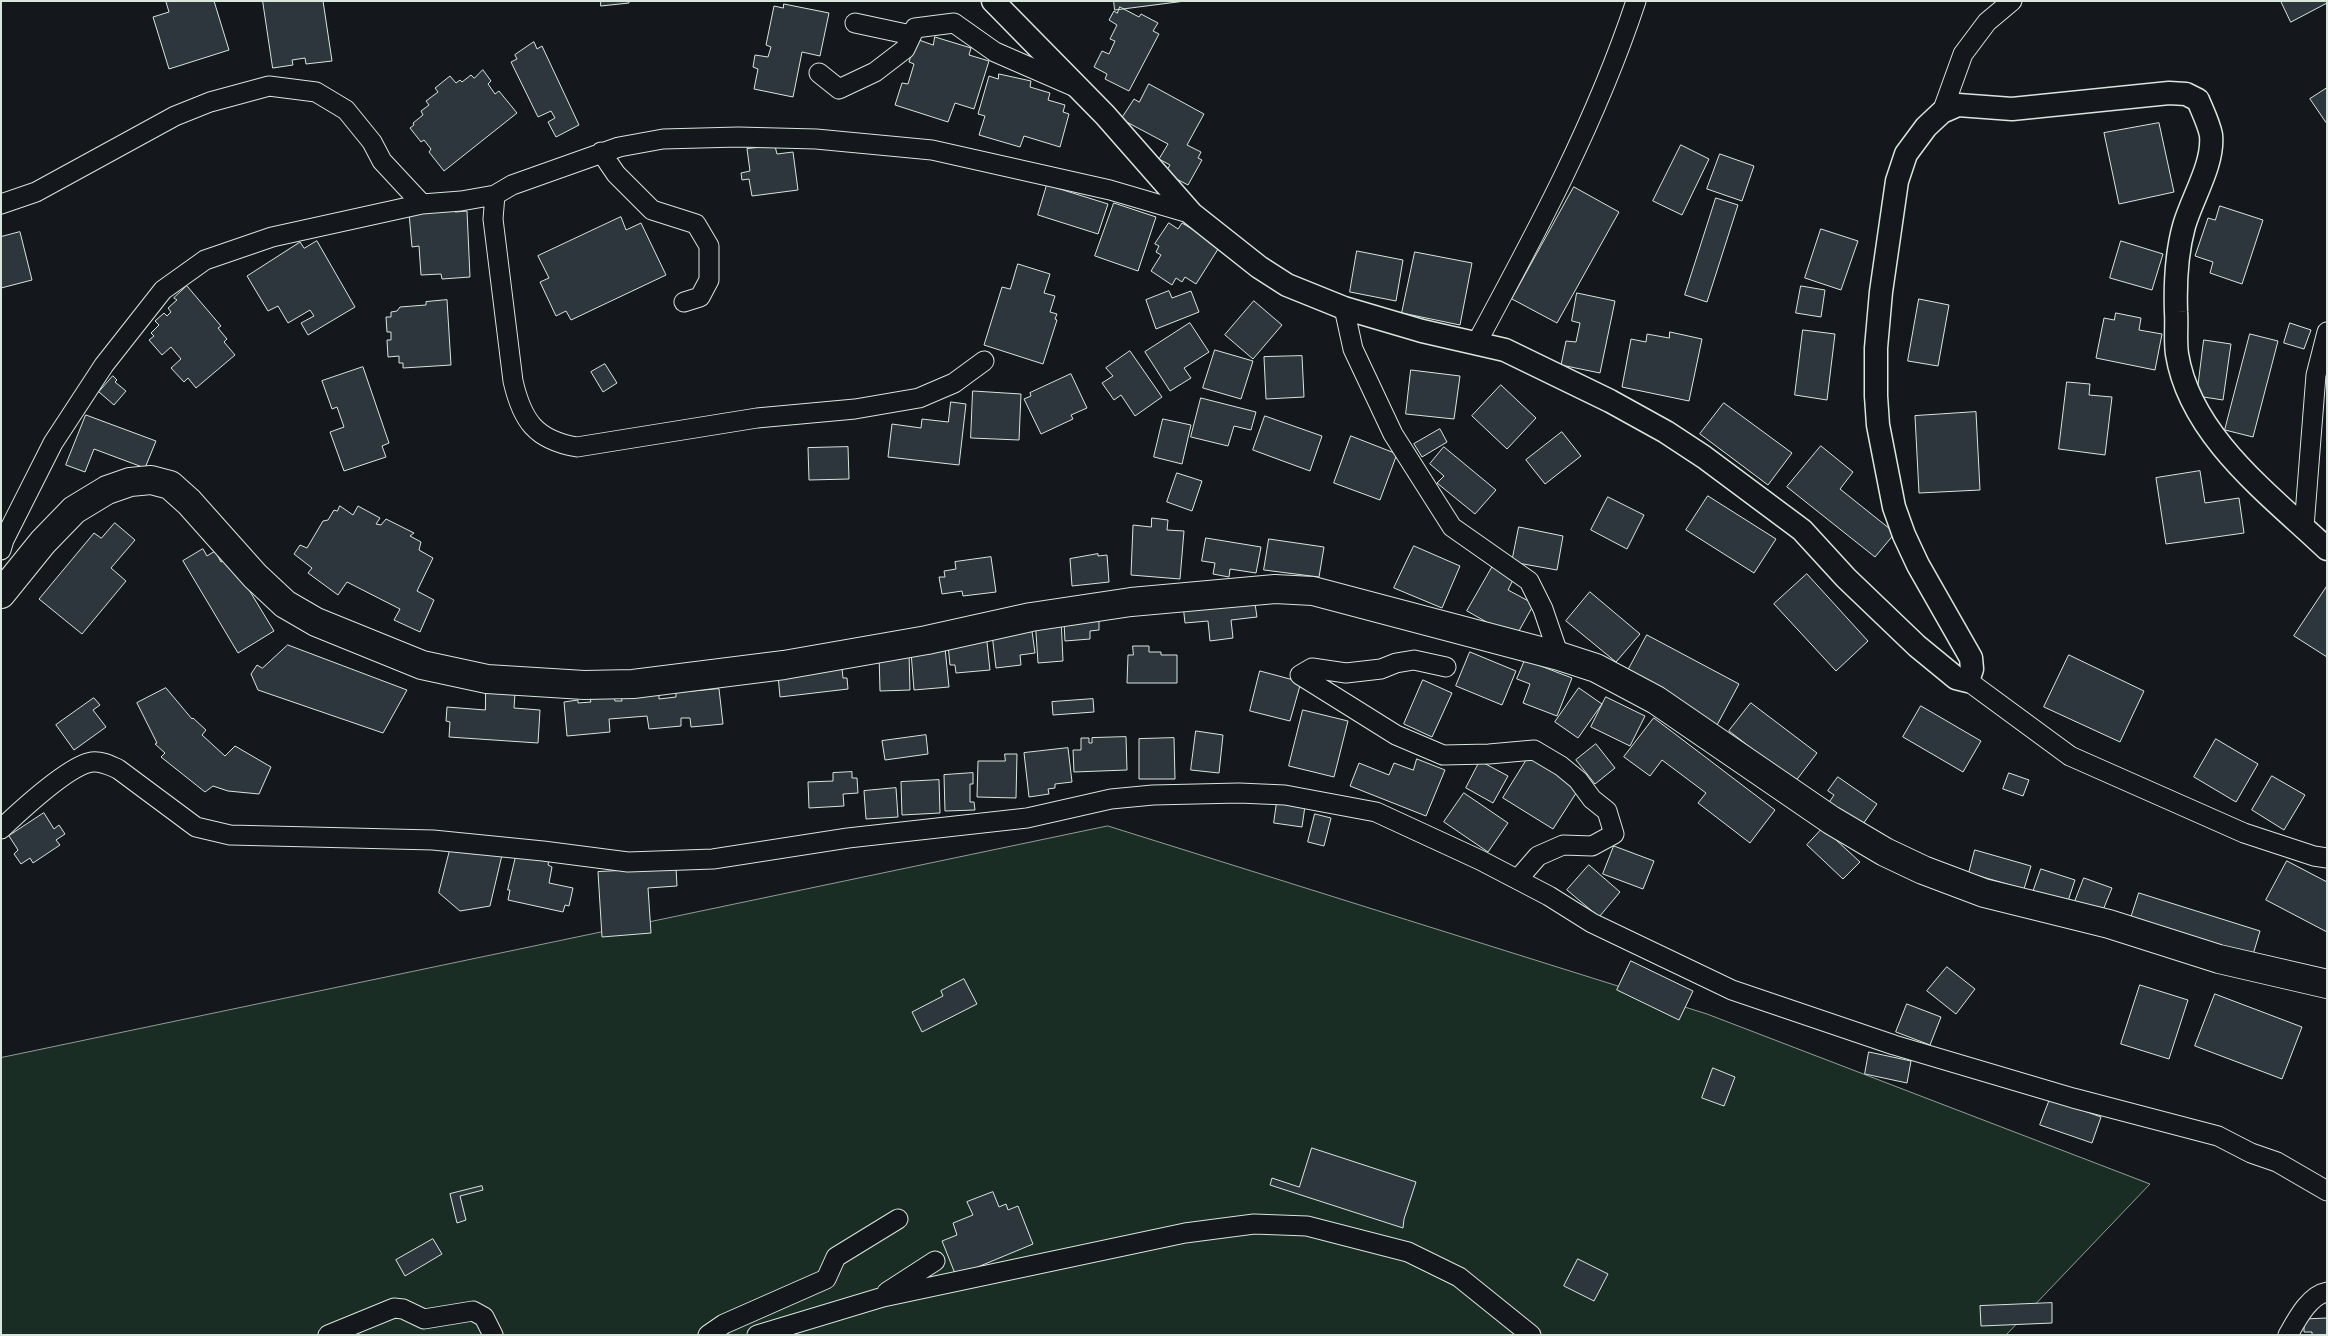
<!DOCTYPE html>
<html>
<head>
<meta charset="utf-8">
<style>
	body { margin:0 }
	#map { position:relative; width:2328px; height:1336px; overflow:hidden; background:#14181c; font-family:"Sofia Sans Condensed",sans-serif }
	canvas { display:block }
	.frame { position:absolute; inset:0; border:2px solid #d8e6dc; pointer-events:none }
</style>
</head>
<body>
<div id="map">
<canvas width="2328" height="1336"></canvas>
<div class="frame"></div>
</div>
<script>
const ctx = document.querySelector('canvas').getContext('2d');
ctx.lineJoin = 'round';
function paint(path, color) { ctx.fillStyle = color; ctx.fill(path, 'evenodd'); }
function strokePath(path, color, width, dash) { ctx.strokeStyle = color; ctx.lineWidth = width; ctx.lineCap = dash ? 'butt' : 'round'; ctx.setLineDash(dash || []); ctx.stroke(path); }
const green = new Path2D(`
	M1108,826L1707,1014L2150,1184L2006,1335H1V1058Z`);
const building = new Path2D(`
	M170,1H214L229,50L169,69L153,17L169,12L166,2Z
	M263,1H323L332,61L306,64L305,58L292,60L293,65L273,68Z
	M601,1H629V3L601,6Z
	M1114,1H1185L1115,10Z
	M2281,1H2327V3L2291,22Z
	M784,4L829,13L820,56L802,52L793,97L754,89L758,69L753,67L755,55L768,57L771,47L766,45L774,6L783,8Z
	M1120,7L1139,17L1141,14L1158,23L1153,31L1159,34L1129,91L1105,79L1107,74L1094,67L1102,51L1109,54L1115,41L1110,39L1117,25L1109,20L1114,11L1117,13Z
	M935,37L971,48L969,55L989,61L974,109L955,103L948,122L895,105L902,83L908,84L914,64L909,62L916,39L933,45Z
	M534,42L537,49L542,46L579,125L556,137L548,122L555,118L551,111L538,117L511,62L517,59L515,55Z
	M483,70L491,81L488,84L495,94L499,91L517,113L444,171L429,152L431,149L424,140L421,142L410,128L414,125L413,123L423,115L421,111L429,105L426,101L438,92L435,88L450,76L456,83L460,80L462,82L471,75L474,78Z
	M999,74L1031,81L1030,87L1050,93L1048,100L1065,105L1063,112L1069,114L1060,147L1024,136L1020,147L979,135L985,116L978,114L989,76L998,79Z
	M1149,84L1204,114L1187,145L1201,152L1198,158L1202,160L1188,185L1165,173L1170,165L1159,159L1168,144L1121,119L1134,99L1139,102Z
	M2327,88V124L2310,99Z
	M2159,123L2174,192L2119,204L2104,133Z
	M1681,145L1709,159L1682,215L1653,201Z
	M775,146L777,154L793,152L798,190L752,196L749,179L742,180L741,173L750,171L747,149Z
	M1720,154L1754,166L1742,201L1707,189Z
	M1047,185L1108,204L1098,234L1038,215Z
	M1574,187L1619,212L1557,323L1512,299Z
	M1716,198L1738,205L1707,302L1685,295Z
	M1114,203L1156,217L1138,271L1095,256Z
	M2220,206L2263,220L2242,284L2210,273L2213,262L2195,256L2208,218L2215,220Z
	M455,207V212L467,211L470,277L442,279L441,274L421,275L419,246L412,247L409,213Z
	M621,217L626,230L641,223L666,275L571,320L566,311L556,316L540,282L549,278L538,256Z
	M1169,223L1178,229L1182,223L1220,246L1196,284L1185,277L1182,282L1176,278L1172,285L1151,271L1161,255L1156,252L1159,246L1155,244Z
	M1821,229L1858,241L1841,290L1805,278Z
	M20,232L32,280L1,288V237Z
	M317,241L355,307L308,335L301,323L314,316L310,310L288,323L278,306L268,311L247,276L300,242L304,248Z
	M2121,241L2163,254L2152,290L2110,278Z
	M1357,251L1403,260L1396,301L1350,292Z
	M1415,252L1472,263L1460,325L1402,313Z
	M1018,264L1050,274L1044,293L1055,296L1050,312L1057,314L1055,319L1057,320L1043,364L984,345L1002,287L1010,289Z
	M187,286L221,326L218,328L227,339L224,342L235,355L196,388L188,378L184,382L171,368L181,359L171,347L162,355L149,340L154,336L151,333L159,325L155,321L164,313L167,316L171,312L168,308L177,300L174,298Z
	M1801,286L1825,290L1821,317L1796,313Z
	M1169,291L1172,298L1191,291L1199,312L1156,329L1146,300Z
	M1577,293L1615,301L1600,373L1561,365L1566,341L1576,342L1580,323L1572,321Z
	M1919,299L1949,305L1938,366L1908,361Z
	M447,300L451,365L403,368V363H399V356L388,357L387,340H391V332H387L386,317H391V312L397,311L400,307L426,305V302Z
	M1254,301L1282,325L1253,359L1225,335Z
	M2116,313L2141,318L2139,330L2162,334L2155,370L2096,358L2104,318L2114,320Z
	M1190,323L1209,352L1184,368L1191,378L1170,391L1145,352Z
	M2290,323L2311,330L2304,349L2284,343Z
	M1803,330L1835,334L1827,400L1795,395Z
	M1670,332L1702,339L1689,401L1622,387L1631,339L1646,342L1647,334L1669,338Z
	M2250,334L2278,341L2253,437L2225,430Z
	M2204,340L2231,344L2223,400L2197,396Z
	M1215,350L1253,361L1241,399L1203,388Z
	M1130,351L1162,397L1135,416L1121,395L1114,400L1102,383L1113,376L1106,368Z
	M1302,356L1304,397L1266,399L1264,357Z
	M605,364L617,383L603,392L591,372Z
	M363,367L389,443L382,446L386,457L344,471L330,432L344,427L337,407L332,409L322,381Z
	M1411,370L1460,376L1454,419L1406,414Z
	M1071,374L1087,408L1071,415L1073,419L1041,434L1024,399L1031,396L1030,393Z
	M113,376L117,380L115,382L126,391L114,405L99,392Z
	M2067,382L2090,384L2089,395L2112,397L2105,455L2059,449Z
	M1501,385L1536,418L1507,449L1472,416Z
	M973,391L1021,394L1019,440L971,438Z
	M1201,398L1256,412L1251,430L1234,426L1228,446L1191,437Z
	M951,402L966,404L959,465L888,457L892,424L921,428L922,419L948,422Z
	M1724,403L1792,453L1768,485L1700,434Z
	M1976,412L1980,490L1919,493L1915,416Z
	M86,415L156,441L145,468L94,449L85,472L66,465Z
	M1265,416L1322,436L1310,471L1253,450Z
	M1163,419L1191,425L1182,464L1154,457Z
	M1440,429L1447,442L1422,457L1414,444Z
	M1562,432L1581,456L1545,484L1526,460Z
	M1351,436L1397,454L1380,500L1334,483Z
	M1821,446L1853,472L1840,489L1895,533L1875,557L1787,487Z
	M848,447L849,479L809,480L808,448Z
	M1444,447L1496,490L1475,514L1437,483L1444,476L1430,464Z
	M2200,471L2205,503L2239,498L2244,533L2166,544L2156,478Z
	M1177,473L1202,481L1192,511L1167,502Z
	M1708,496L1776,539L1754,573L1686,530Z
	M1608,497L1644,515L1627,549L1591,530Z
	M340,506L353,515L358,506L380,518L376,524L381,525L386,519L414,533L410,536L421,542L419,550L433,558L417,591L434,600L420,632L394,620L400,609L347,582L338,595L308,573L312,568L294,554L300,545L307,548L323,521L328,520L334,510L337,511Z
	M1152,518L1168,520L1167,530L1184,531L1180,579L1131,575L1133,525L1151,527Z
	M115,523L135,540L111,568L126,581L82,634L39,599L94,533L101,538Z
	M1519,527L1563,536L1557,570L1512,562Z
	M1206,538L1261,547L1256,573L1230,569L1229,577L1213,574L1215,563L1202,561Z
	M1269,539L1324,547L1319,577L1264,570Z
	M1414,546L1460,566L1442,608L1394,588Z
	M203,549L207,556L215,551L221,562L229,557L274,631L238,653L183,561Z
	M1098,554V556L1107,555L1109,582L1072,586L1070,559Z
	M991,557L996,592L963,596L962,591L942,594L939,577H945L944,571L956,569L955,562Z
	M1494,564L1515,576L1508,590L1534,604L1515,638L1467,611Z
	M1807,574L1868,641L1836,671L1774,604Z
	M2327,586V657L2294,636Z
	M1590,592L1640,634L1616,662L1566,621Z
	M1254,597L1257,617L1231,620L1233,638L1210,641L1208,621L1185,623L1183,605Z
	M1061,617L1063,661L1038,663L1035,618Z
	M1099,620V630L1090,631V639L1065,641L1064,622Z
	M1031,624L1035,653L1020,655L1021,665L996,668L992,634Z
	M986,633L990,670L956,673L955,665H950L948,645Z
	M1647,635L1739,684L1716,727L1624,678Z
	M288,645L407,690L383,733L258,690L251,674L257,665L262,668Z
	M1133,646H1149V652H1161V655H1177V683H1127L1128,655H1133Z
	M945,648L949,687L914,690L911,652Z
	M909,652L910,690L880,691L879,653Z
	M1470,652L1516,671L1502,705L1456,686Z
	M2069,655L2144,691L2120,742L2044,707Z
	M1525,660L1572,678L1557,716L1523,703L1530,684L1517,679Z
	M842,668L843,678H847L848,689L780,697L778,675Z
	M1260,671L1301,682L1290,721L1250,711Z
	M1423,680L1452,693L1432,737L1404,724Z
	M166,688L192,719L193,718L206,730L202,735L225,756L235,746L271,767L259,794L228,791L213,786L205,792L161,757L165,753L155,744L157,743L137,703Z
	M1579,688L1602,704L1578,738L1555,722Z
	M719,689L723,724L691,727L690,718H681V726L649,729L647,716L609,719L610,732L567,736L564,702L578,700V703L591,702L590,699L614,697L615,701H622L621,695L659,692V699L676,697V693Z
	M486,691L515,693L514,708L540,710L538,743L449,737L450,722L446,721L447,707L485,710Z
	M1606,697L1645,716L1630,746L1591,727Z
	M94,698L100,705L93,710L106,727L74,750L56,725Z
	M1093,699L1094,712L1053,715L1052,702Z
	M1751,703L1817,753L1795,782L1729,731Z
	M1921,706L1981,741L1963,772L1903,737Z
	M1303,710L1348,721L1334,777L1289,766Z
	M1654,718L1775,810L1750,843L1698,803L1706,793L1662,760L1650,776L1624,757Z
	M1196,731L1223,735L1219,773L1191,770Z
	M926,735L928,754L885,760L882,741Z
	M1126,737L1127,770L1074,772L1073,750H1081V738H1089V743H1092V738Z
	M1174,738L1175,779H1139V739Z
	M2216,739L2258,764L2236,802L2194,777Z
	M1596,744L1615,768L1595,784L1576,760Z
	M1068,748L1072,782L1055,784V788L1048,789L1049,794L1029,797L1024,753Z
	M1005,754H1017L1016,798L977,797L978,761H1005Z
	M1529,756L1580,787L1553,829L1503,798Z
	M1417,759L1445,770L1426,816L1350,786L1359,763L1389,775L1394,763L1413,770Z
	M1480,761L1508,776L1493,803L1466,788Z
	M852,772V778H857L858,793L843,794L844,806L809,808L808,782L833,781V773Z
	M973,773V784H970V802H974L975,810L945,811L944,775Z
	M2009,773L2029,780L2023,796L2003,789Z
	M2272,776L2305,795L2284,830L2252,810Z
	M1838,777L1877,804L1861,827L1828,804L1834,795L1828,791Z
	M939,780L940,813L902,815L901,782Z
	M896,788L898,817L866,819L864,791Z
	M1464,793L1508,823L1488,852L1444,822Z
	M1277,802L1305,806L1302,827L1274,823Z
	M44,813L54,829L59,825L65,834L56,840L60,845L33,863L30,858L21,864L14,854L18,850L9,836Z
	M1315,814L1331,818L1324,846L1308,842Z
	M1823,828L1860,862L1843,879L1807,845Z
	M1614,846L1654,861L1643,889L1603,874Z
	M450,850L502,855L490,906L460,911L439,893Z
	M1975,850L2031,866L2024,889L1969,873Z
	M517,852L549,860L548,865L552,867L549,883L573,888L569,906L565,905L563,912L508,900L510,890H508Z
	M2287,861L2327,882V932L2266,900Z
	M1589,865L1620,892L1599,917L1567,890Z
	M676,868L677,886L648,888L651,933L602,937L598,872Z
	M2041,869L2075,880L2065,910L2031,898Z
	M2084,878L2112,888L2101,915L2074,904Z
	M2139,893L2260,931L2252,958L2130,921Z
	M1631,961L1693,991L1679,1020L1617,990Z
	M1947,967L1975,989L1956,1014L1927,991Z
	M964,979L977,1004L922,1032L912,1012L943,996L941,991Z
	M2140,985L2188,1000L2169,1059L2121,1044Z
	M2215,994L2302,1027L2282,1079L2195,1046Z
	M1907,1004L1941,1017L1930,1045L1896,1032Z
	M1869,1052L1911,1061L1907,1083L1865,1074Z
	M1713,1068L1735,1077L1724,1106L1702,1098Z
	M2050,1099L2101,1117L2092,1143L2040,1125Z
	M1312,1148L1416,1182L1404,1219L1403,1228L1270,1185L1272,1178L1299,1187Z
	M482,1186L483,1190L460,1196L466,1220L457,1223L450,1194Z
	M993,1192L999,1207L1006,1204L1008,1210L1018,1206L1033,1244L956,1276L942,1241L957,1235L953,1223L973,1215L967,1202Z
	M433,1239L442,1254L405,1276L396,1260Z
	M1578,1259L1608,1274L1594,1301L1564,1286Z
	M2326,1295H2327V1335H2312V1332H2304V1319L2327,1318Z
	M2052,1303V1323L1981,1326L1980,1306Z`);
const minor = new Path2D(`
	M855,23L911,35
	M819,73L839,89L875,72L905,49L915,28L954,23L995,52L1073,86
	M1942,112L1963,54L1987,22L2012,1
	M601,152L616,174L652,210L696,224L709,246V280L700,297L684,302
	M495,195L493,219L513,381C522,420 535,440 577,447L757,418L855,409L919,398L954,383L984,361
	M1,204L36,192L175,116L210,102L269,86L316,92L346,110L372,142L382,161L422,204
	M1344,308L1353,349L1393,434L1452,527L1529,581L1543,609L1559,656
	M1476,344C1536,233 1596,122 1636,1
	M2304,527L2316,375L2327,332
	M1,550L4,540L53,443L104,365L163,290L205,260L272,237L422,204L461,201L495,195L512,185L619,147L663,139L738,137L816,139L932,150L1110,190L1192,214
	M1446,667L1414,660L1396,663L1381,669L1346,673L1312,668L1300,675L1396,735L1443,755L1489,754L1534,750L1561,766L1578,780L1592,799L1607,811L1614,834L1592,846L1563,845L1538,856L1518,879
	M1968,681L2070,756L2244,833L2314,856L2327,858
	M1,829C19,812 69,765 92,762C102,761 109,765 118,769L196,827L230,835L433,840L543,851L628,862L713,859L848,838L1027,818L1111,799L1153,795L1239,793L1285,795L1376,812L1480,860L1549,896L1592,923L1732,990L1894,1045L2073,1098L2218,1136L2251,1153L2277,1162L2327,1191
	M887,1292L935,1261
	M328,1335L394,1308L403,1309L424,1319L473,1311L484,1317L493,1335
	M708,1335L724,1324L826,1279L836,1257L898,1219
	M757,1335L883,1297L1185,1233L1254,1224L1307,1226L1408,1252L1459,1277L1531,1335
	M2288,1335C2296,1321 2309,1295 2327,1292`);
const tertiary = new Path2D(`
	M993,1L1105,115L1192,214L1259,267L1287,285L1344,308L1422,331L1505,350L1610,401L1666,432L1704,457L1802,530L1846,578L1917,646L1956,678L1968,681L1972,669L1971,658L1918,565L1904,535L1894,507L1878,425L1876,396V348L1881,292L1897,181L1906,154L1926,127L1942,112L1958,105L2012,109L2169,93L2186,94L2198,100C2202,110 2209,124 2211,135C2214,164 2192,198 2184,226C2176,255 2175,282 2176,312C2177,326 2175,340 2177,354C2190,436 2270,495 2327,549`);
const primary = new Path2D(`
	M1,594L43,542L74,510L107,490L130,482L151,480L170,485L189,502L255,576L285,604L316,622L422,665L487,679L584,685L633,684L784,665L927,640L1031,617L1131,602L1275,589L1313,591L1559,656L1596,668L1656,700L1831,820L1885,852L1923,870L1984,893L2109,924L2219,959L2327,984`);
paint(green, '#1a2d24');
strokePath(green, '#939e99', 1);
paint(building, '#2c363c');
strokePath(building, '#d8e6dc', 1);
strokePath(minor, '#d8e6dc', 21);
strokePath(tertiary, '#d8e6dc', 25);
strokePath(primary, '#d8e6dc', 30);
strokePath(minor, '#14181c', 19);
strokePath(tertiary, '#14181c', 22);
strokePath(primary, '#14181c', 28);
</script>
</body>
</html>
